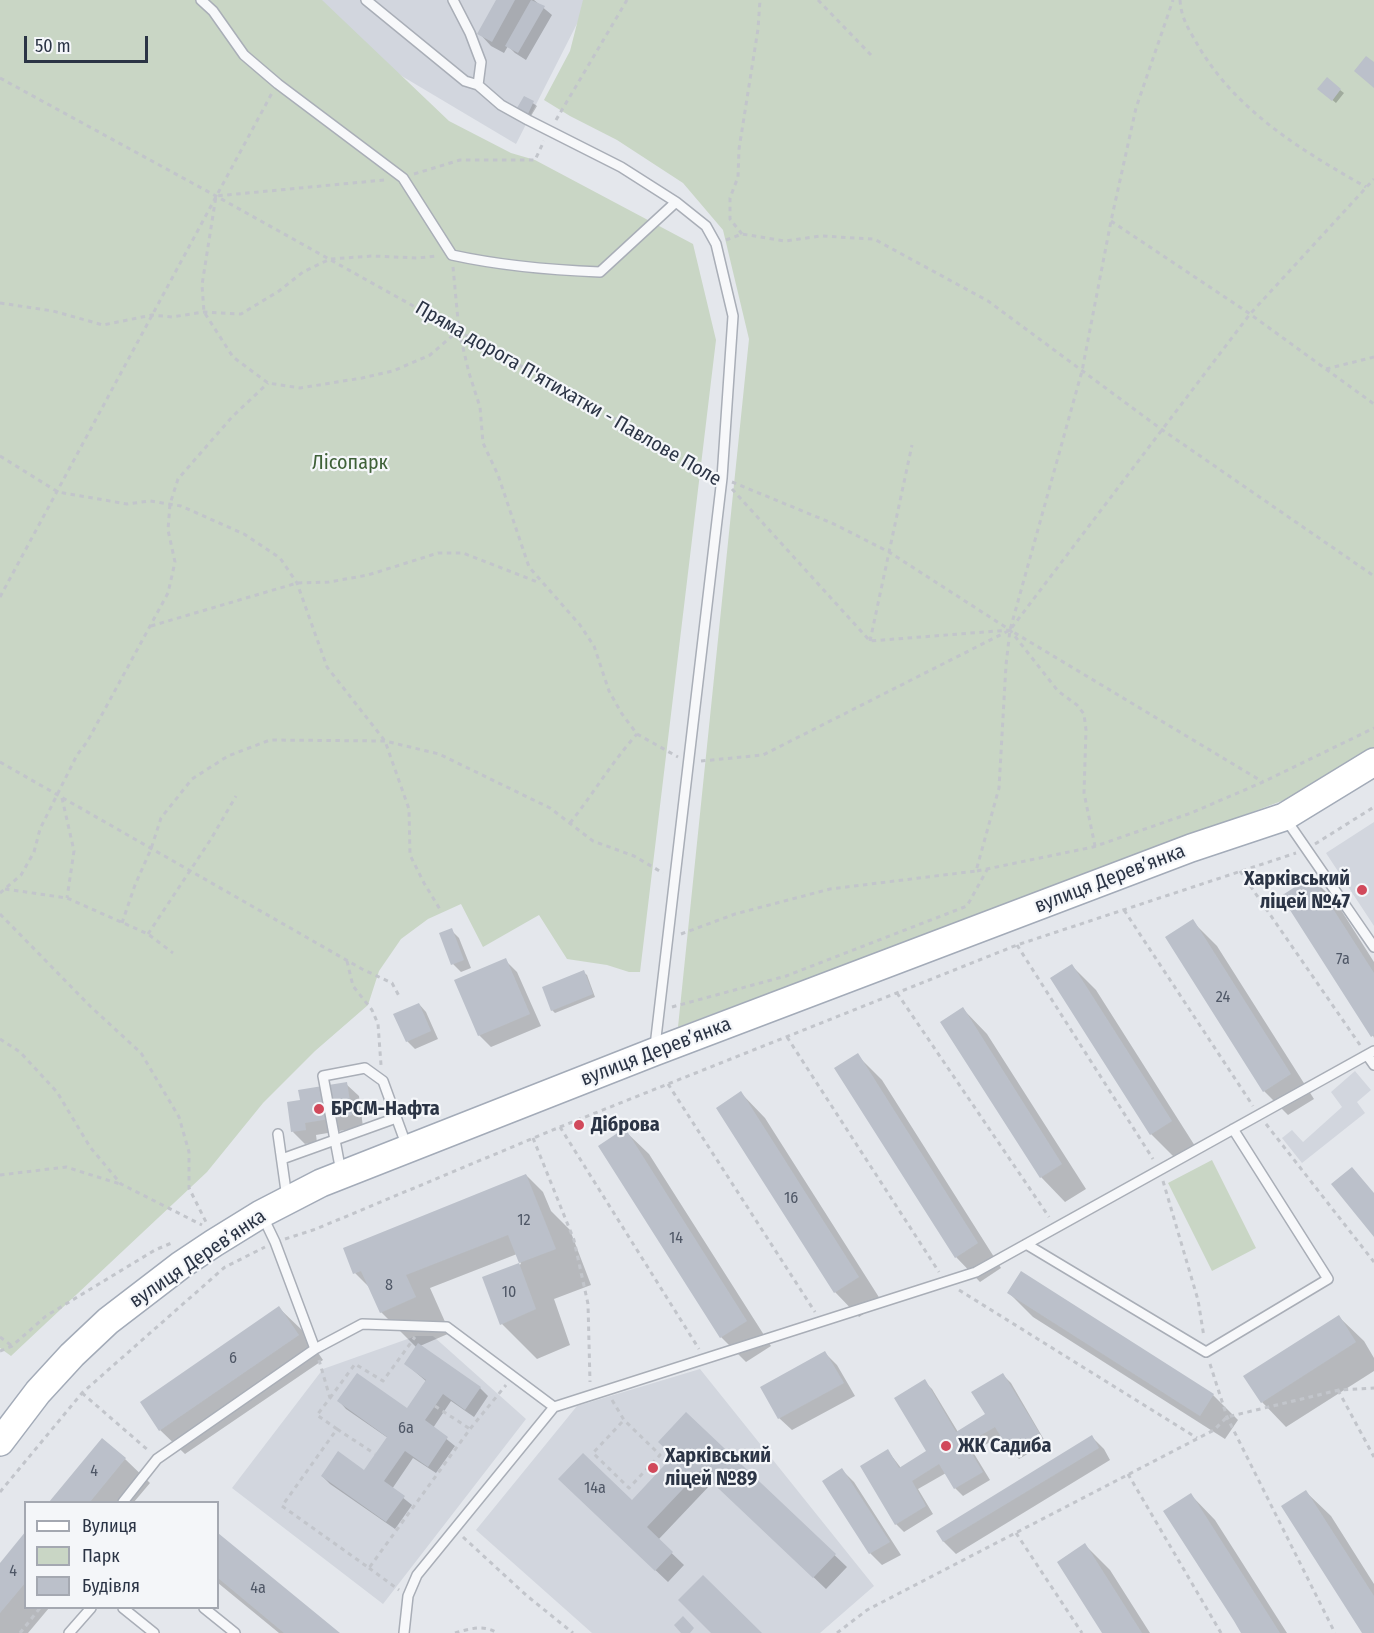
<!DOCTYPE html>
<html>
<head>
<meta charset="utf-8">
<style>
	body { margin:0 }
	#map { position:relative; width:1374px; height:1633px; overflow:hidden; background:#e4e7ec; font-family:"Fira Sans Condensed",sans-serif }
	canvas { display:block }
	.legend { position:absolute; left:24px; top:1501px; width:195px; height:108px; box-sizing:border-box; background:#f4f6f9; border:2px solid #a4a8b1; margin:0; padding:8px 10px; list-style:none; font-size:18px; color:#2b3445 }
	.legend li { display:flex; align-items:center; gap:12px; height:30px }
	.legend b { width:30px; border:2px solid #a4a8b1 }
	.scale { position:absolute; left:24px; top:36px; width:124px; height:27px; box-sizing:border-box; border:3px solid #2b3445; border-top:0; padding-left:8px; font-size:18px; line-height:21px; white-space:nowrap; color:#2b3445; -webkit-text-stroke:4px #f4f6f9; paint-order:stroke }
</style>
</head>
<body>
<div id="map">
<canvas width="1374" height="1633"></canvas>
<ul class="legend">
<li><b style="height:8px;background:#fff"></b>Вулиця</li>
<li><b style="height:16px;background:#c9d6c5"></b>Парк</li>
<li><b style="height:16px;background:#bbc0ca"></b>Будівля</li>
</ul>
<div class="scale">50 m</div>
</div>
<script>
const ctx = document.querySelector('canvas').getContext('2d');
ctx.lineJoin = 'round';
function paint(path, color) { ctx.fillStyle = color; ctx.fill(path, 'evenodd'); }
function strokePath(path, color, width, dash) { ctx.strokeStyle = color; ctx.lineWidth = width; ctx.lineCap = dash ? 'butt' : 'round'; ctx.setLineDash(dash || []); ctx.stroke(path); }
function label(font, color, halo, rows, align = 'center') {
  ctx.font = font + ' "Fira Sans Condensed",sans-serif'; ctx.lineWidth = 4.5; ctx.setLineDash([]); ctx.textBaseline = 'middle'; ctx.strokeStyle = halo; ctx.fillStyle = color; for (const [text, x, y, turn = 0] of rows) {
    ctx.save(); ctx.translate(x, y); ctx.rotate((+turn || 0) * Math.PI / 180); ctx.textAlign = isNaN(turn) ? turn : align; if (halo) ctx.strokeText(text, 0, 0); ctx.fillText(text, 0, 0); ctx.restore();
  }
}
const built = new Path2D(`
	M274,0H589L516,144Z
	M1374,822V926L1326,853Z
	M1355,1071L1371,1090L1357,1102L1365,1113L1302,1163L1282,1138L1292,1130L1303,1142L1342,1107L1331,1092Z
	M416,1336H433L526,1419L383,1604L232,1488L323,1369Z
	M700,1369L874,1586L820,1633H592L476,1530L577,1406Z`);
const green = new Path2D(`
	M0,0H322L449,121L511,153L535,160L693,244L716,340L640,972H629L607,965L567,959L539,915L483,947L461,904L428,919L401,939L379,971L368,1005L315,1051L263,1103L207,1172L11,1356L0,1348Z
	M583,0H1374V749L1303,793L678,1027L749,339L723,230L683,183L617,140L570,116L544,100L570,51Z
	M1212,1160L1256,1248L1212,1271L1168,1183Z`);
const shadow = new Path2D(`
	M497,0H534L552,15L526,60L515,53L508,46L504,53L491,46L479,33Z
	M1340,90L1344,93L1336,103L1323,92Z
	M525,98L537,106L531,116L523,111Z
	M1312,878L1336,902L1374,962V1038Z
	M1192,921L1217,946L1314,1099L1288,1115L1264,1091Z
	M451,930L459,938L471,968L461,972L453,964Z
	M505,960L517,972L541,1026L491,1047L479,1035Z
	M1072,966L1096,990L1195,1146L1176,1159L1151,1134L1052,978Z
	M583,972L587,975L595,997L555,1013L552,1010Z
	M419,1004L426,1012L438,1039L415,1049L407,1041Z
	M963,1009L987,1034L1086,1189L1065,1202L1041,1177Z
	M857,1055L882,1080L1001,1268L980,1282L956,1257Z
	M346,1084L359,1096L363,1127L316,1135L317,1142L305,1144L293,1132L302,1101Z
	M741,1093L765,1118L882,1302L859,1317L835,1292Z
	M624,1130L649,1154L771,1346L746,1362L721,1337Z
	M526,1175L543,1192L551,1211L570,1230L591,1285L554,1299L570,1345L537,1359L502,1324L484,1278L521,1264L517,1254L430,1288L450,1333L420,1346L480,1388L488,1396L474,1417L451,1401L433,1428L455,1446L436,1473L413,1458L392,1489L412,1505L395,1529L330,1484L322,1476L365,1472L388,1438L346,1409L339,1401L407,1410L427,1382L406,1364L417,1348L381,1312L371,1289L355,1273Z
	M1009,1293L1213,1395L1238,1420L1225,1439L1033,1317Z
	M279,1308L304,1332L323,1360L185,1454L160,1430Z
	M1339,1317L1364,1341L1374,1358V1371L1286,1427L1262,1402Z
	M825,1353L837,1365L855,1396L792,1430L779,1418Z
	M1003,1375L1011,1383L1046,1443L1019,1459L1011,1451L1002,1435L973,1452L990,1480L963,1496L955,1488L946,1473L918,1489L933,1514L904,1532L896,1524L888,1451L901,1468L928,1452L924,1381L932,1389L958,1432L987,1415Z
	M686,1414L847,1567L826,1589L713,1482L658,1540L684,1565L668,1582L572,1491L632,1502L675,1457Z
	M1092,1437L1104,1449L1110,1460L956,1554L944,1542L938,1531Z
	M102,1440L125,1459L150,1483L134,1502H51Z
	M842,1470L854,1482L901,1555L882,1565L870,1553Z
	M1306,1492L1331,1516L1374,1584V1633H1363Z
	M1191,1495L1215,1520L1287,1633H1243Z
	M26,1534V1608H49L28,1633H0V1565Z
	M218,1535L337,1633H279L218,1583Z
	M1085,1545L1110,1570L1150,1633H1104Z`);
const building = new Path2D(`
	M496,0H515L492,42L477,34Z
	M531,0L545,6L518,53L505,46Z
	M1366,56L1374,62V88L1354,71Z
	M1327,77L1341,89L1332,101L1317,89Z
	M524,96L534,101L528,114L517,108Z
	M1312,876L1374,973V1035L1371,1037L1281,896Z
	M1193,919L1291,1074L1263,1092L1165,937Z
	M452,928L464,960L451,965L439,933Z
	M506,958L530,1014L478,1036L454,980Z
	M1072,964L1172,1121L1150,1135L1050,978Z
	M584,970L593,994L551,1011L542,987Z
	M419,1003L431,1031L406,1042L393,1014Z
	M963,1007L1062,1164L1040,1178L940,1022Z
	M858,1053L978,1243L955,1258L834,1068Z
	M347,1082L352,1115L305,1123L306,1130L291,1132L287,1102L300,1100L298,1090Z
	M741,1091L859,1277L834,1293L716,1108Z
	M625,1128L747,1321L720,1338L598,1146Z
	M1352,1167L1374,1193V1237L1331,1184Z
	M526,1174L556,1249L519,1263L508,1235L406,1275L416,1297L380,1313L361,1271L353,1274L343,1248Z
	M519,1263L536,1309L500,1325L482,1277Z
	M1021,1271L1214,1394L1200,1416L1007,1293Z
	M279,1306L299,1335L159,1431L140,1402Z
	M1339,1315L1356,1342L1261,1403L1243,1376Z
	M418,1343L481,1387L465,1410L443,1394L435,1406L425,1420L448,1437L428,1467L405,1451L384,1481L405,1496L386,1522L321,1476L338,1451L364,1470L387,1437L337,1401L357,1373L407,1408L426,1380L404,1364Z
	M825,1351L844,1383L778,1419L760,1387Z
	M1003,1373L1040,1434L1010,1452L995,1427L966,1444L983,1472L954,1489L939,1464L912,1481L926,1506L895,1525L860,1466L888,1449L899,1468L926,1451L894,1398L925,1379L956,1432L985,1414L971,1392Z
	M686,1412L836,1554L813,1578L700,1471L647,1527L673,1552L655,1571L558,1479L583,1453L632,1500L673,1456L658,1442Z
	M1092,1435L1099,1448L943,1542L936,1531Z
	M102,1438L126,1458L90,1502H49Z
	M842,1468L890,1542L869,1554L822,1481Z
	M1306,1490L1374,1596V1633H1362L1281,1506Z
	M1191,1493L1280,1633H1241L1234,1621L1163,1511Z
	M26,1531V1582L0,1613V1563Z
	M218,1533L340,1633H284L218,1578Z
	M1085,1543L1142,1633H1102L1057,1562Z
	M703,1575L762,1633H711L678,1600Z
	M683,1616L694,1628L690,1633H681L674,1625Z`);
const path = new Path2D(`
	M818,0L871,55
	M1180,0C1181,17 1188,28 1196,42C1234,110 1301,150 1366,187
	M0,78L216,196L711,472
	M556,120L627,0
	M414,174L460,160H535L544,141
	M384,180L216,196L202,285L204,312L233,357L268,383L300,388L362,378L393,371L430,355L458,331
	M1111,221L1250,314L1374,404
	M742,234L730,219V198L738,177L739,149L758,29L760,0
	M726,240L742,234L785,241L821,236L874,239L988,301L1161,429L1374,576
	M453,267L459,331L469,373L480,407L483,443L498,475L529,567L580,625L594,646L609,691L622,714L637,734L678,757
	M0,303L53,311L103,325L152,315L172,317L204,312L241,314L279,291L303,272L330,259L373,256L417,258L437,256
	M1326,369L1374,357
	M0,456L58,492L127,504L150,501L181,506L244,534L280,558L297,583L327,667L385,741L409,809L410,855L424,883L441,911
	M732,482L834,524L889,552L1010,630L1058,691L1077,705L1084,714L1086,730L1084,793L1095,846
	M732,489L870,641L1010,630L1263,782
	M0,597L272,93
	M151,626L297,583L329,582L368,575L438,553H463L540,583
	M870,641L912,445
	M701,761L763,755L1010,630L1250,314L1374,179
	M0,762L362,969L392,983L399,996
	M62,798L74,851L67,898
	M570,823C593,794 612,762 637,734
	M1315,844L1374,807
	M977,871L1093,847L1191,813L1263,782L1374,728
	M1240,871L1360,1045
	M5,889L67,898L148,934L173,953
	M0,893L21,875L34,852L40,829L77,755L87,742L168,593L175,562L168,530L170,504L178,479L232,417L268,383
	M1124,910L1253,1106
	M0,914L90,1006L141,1053L179,1117L189,1152V1188L207,1224
	M122,923L135,885L151,849L161,818L192,779L228,756L270,740L385,741L439,754L550,808L593,841L634,856L663,873
	M148,934L211,839L236,796
	M681,934L735,914L830,889L976,871L999,788L1006,665L1010,630L1082,371L1111,221L1136,108L1173,0
	M1017,945L1153,1159
	M347,961L353,986L372,1010L378,1024L381,1065
	M897,993L1049,1217
	M672,1007L786,976L967,906L988,868
	M787,1037L939,1272
	M0,1039L20,1052L57,1092L90,1147L121,1184L202,1225
	M668,1084L815,1312
	M1266,1124L1374,1262
	M560,1127L699,1349
	M533,1138L574,1240L588,1304L590,1382
	M0,1175L66,1167L120,1184
	M1163,1181L1198,1300L1204,1337
	M285,1239L316,1229L560,1127L1017,945L1296,853
	M959,1290L1197,1438
	M0,1337L12,1346
	M0,1351L12,1346L46,1316L155,1250L174,1242
	M319,1360L330,1398L317,1415L337,1429L282,1506L369,1568L470,1429L506,1385
	M1210,1364L1227,1417L1335,1633
	M1338,1390L1374,1457
	M82,1393L149,1451
	M330,1398L355,1364L383,1381L415,1337
	M612,1400L624,1420L660,1455L629,1488L593,1453L624,1420
	M435,1406L470,1429
	M337,1429L375,1454
	M1128,1474L1221,1633
	M0,1492L82,1393L225,1267L265,1247
	M1016,1533L1082,1633
	M463,1537L526,1595L573,1633
	M369,1568L399,1590
	M20,1633L40,1608
	M455,1633C469,1629 484,1624 497,1633
	M837,1633L867,1610L1214,1430L1227,1417L1339,1390L1374,1388`);
const lane = new Path2D(`
	M201,0L213,11L244,55L278,84L403,178L452,255C502,266 549,270 600,272L676,202
	M366,0L465,81L478,85L501,105L528,120L621,167L676,202L706,226L716,244L733,316L722,478L655,1046
	M453,0L470,33L481,62L478,85
	M1285,818L1374,947
	M1367,1055L1374,1065
	M278,1134L287,1198
	M282,1159L396,1118
	M341,1172L323,1076L365,1068L383,1081L407,1147
	M263,1217L275,1242L315,1349
	M1026,1244L1206,1352L1328,1279L1233,1129
	M123,1502L157,1459L315,1349L362,1324L447,1327L554,1407
	M123,1608L154,1633
	M204,1608L235,1633
	M69,1633L91,1608
	M404,1633L408,1596L417,1575L554,1407L976,1272L1374,1051`);
const primary = new Path2D(`
	M0,1442L38,1392L72,1355L108,1321L181,1265L214,1243L261,1214L321,1183L654,1052L1191,848L1284,817L1374,762`);
const markers = [
	[1362,890,6,"#d1495b"],
	[319,1109,6,"#d1495b"],
	[579,1125,6,"#d1495b"],
	[946,1446,6,"#d1495b"],
	[653,1468,6,"#d1495b"]
];
const numberNames = [
	["7а",1343,960],
	["24",1223,998],
	["16",791,1199],
	["12",524,1221],
	["14",676,1239],
	["8",389,1286],
	["10",509,1293],
	["6",233,1359],
	["6а",406,1429],
	["4",94,1472],
	["14а",595,1489],
	["4",13,1572],
	["4а",258,1589]
];
const streetNames = [
	["Пряма дорога П'ятихатки - Павлове Поле",568,394,30],
	["вулиця Дерев’янка",1110,879,-21],
	["вулиця Дерев’янка",656,1052,-21],
	["вулиця Дерев’янка",198,1259,-34]
];
const parkNames = [
	["Лісопарк",350,463]
];
const poiNames = [
	["Харківський",1350,879,"right"],
	["ліцей №47",1350,902,"right"],
	["БРСМ-Нафта",331,1109],
	["Діброва",591,1125],
	["ЖК Садиба",958,1446],
	["Харківський",665,1456],
	["ліцей №89",665,1479]
];
paint(built, '#d2d6de');
paint(green, '#c9d6c5');
paint(shadow, '#0003');
paint(building, '#bbc0ca');
strokePath(lane, '#a9aeb7', 12);
strokePath(primary, '#a3abb8', 30);
strokePath(path, '#c2c5cb', 3, [4.5, 4.5]);
strokePath(lane, '#f7f8fa', 9);
strokePath(primary, '#fff', 27);
for (const [x, y, r, color] of markers) { const dot = new Path2D(); dot.arc(x, y, r, 0, 2 * Math.PI); ctx.fillStyle = color; ctx.fill(dot); strokePath(dot, '#f4f6f9', 2); }
label('16px', '#4f5766', null, numberNames);
label('20px', '#2b3445', '#f4f6f9', streetNames);
label('20px', '#3f6138', '#f4f6f9', parkNames);
label('bold 20px', '#2b3445', '#f4f6f9', poiNames, 'left');
</script>
</body>
</html>
